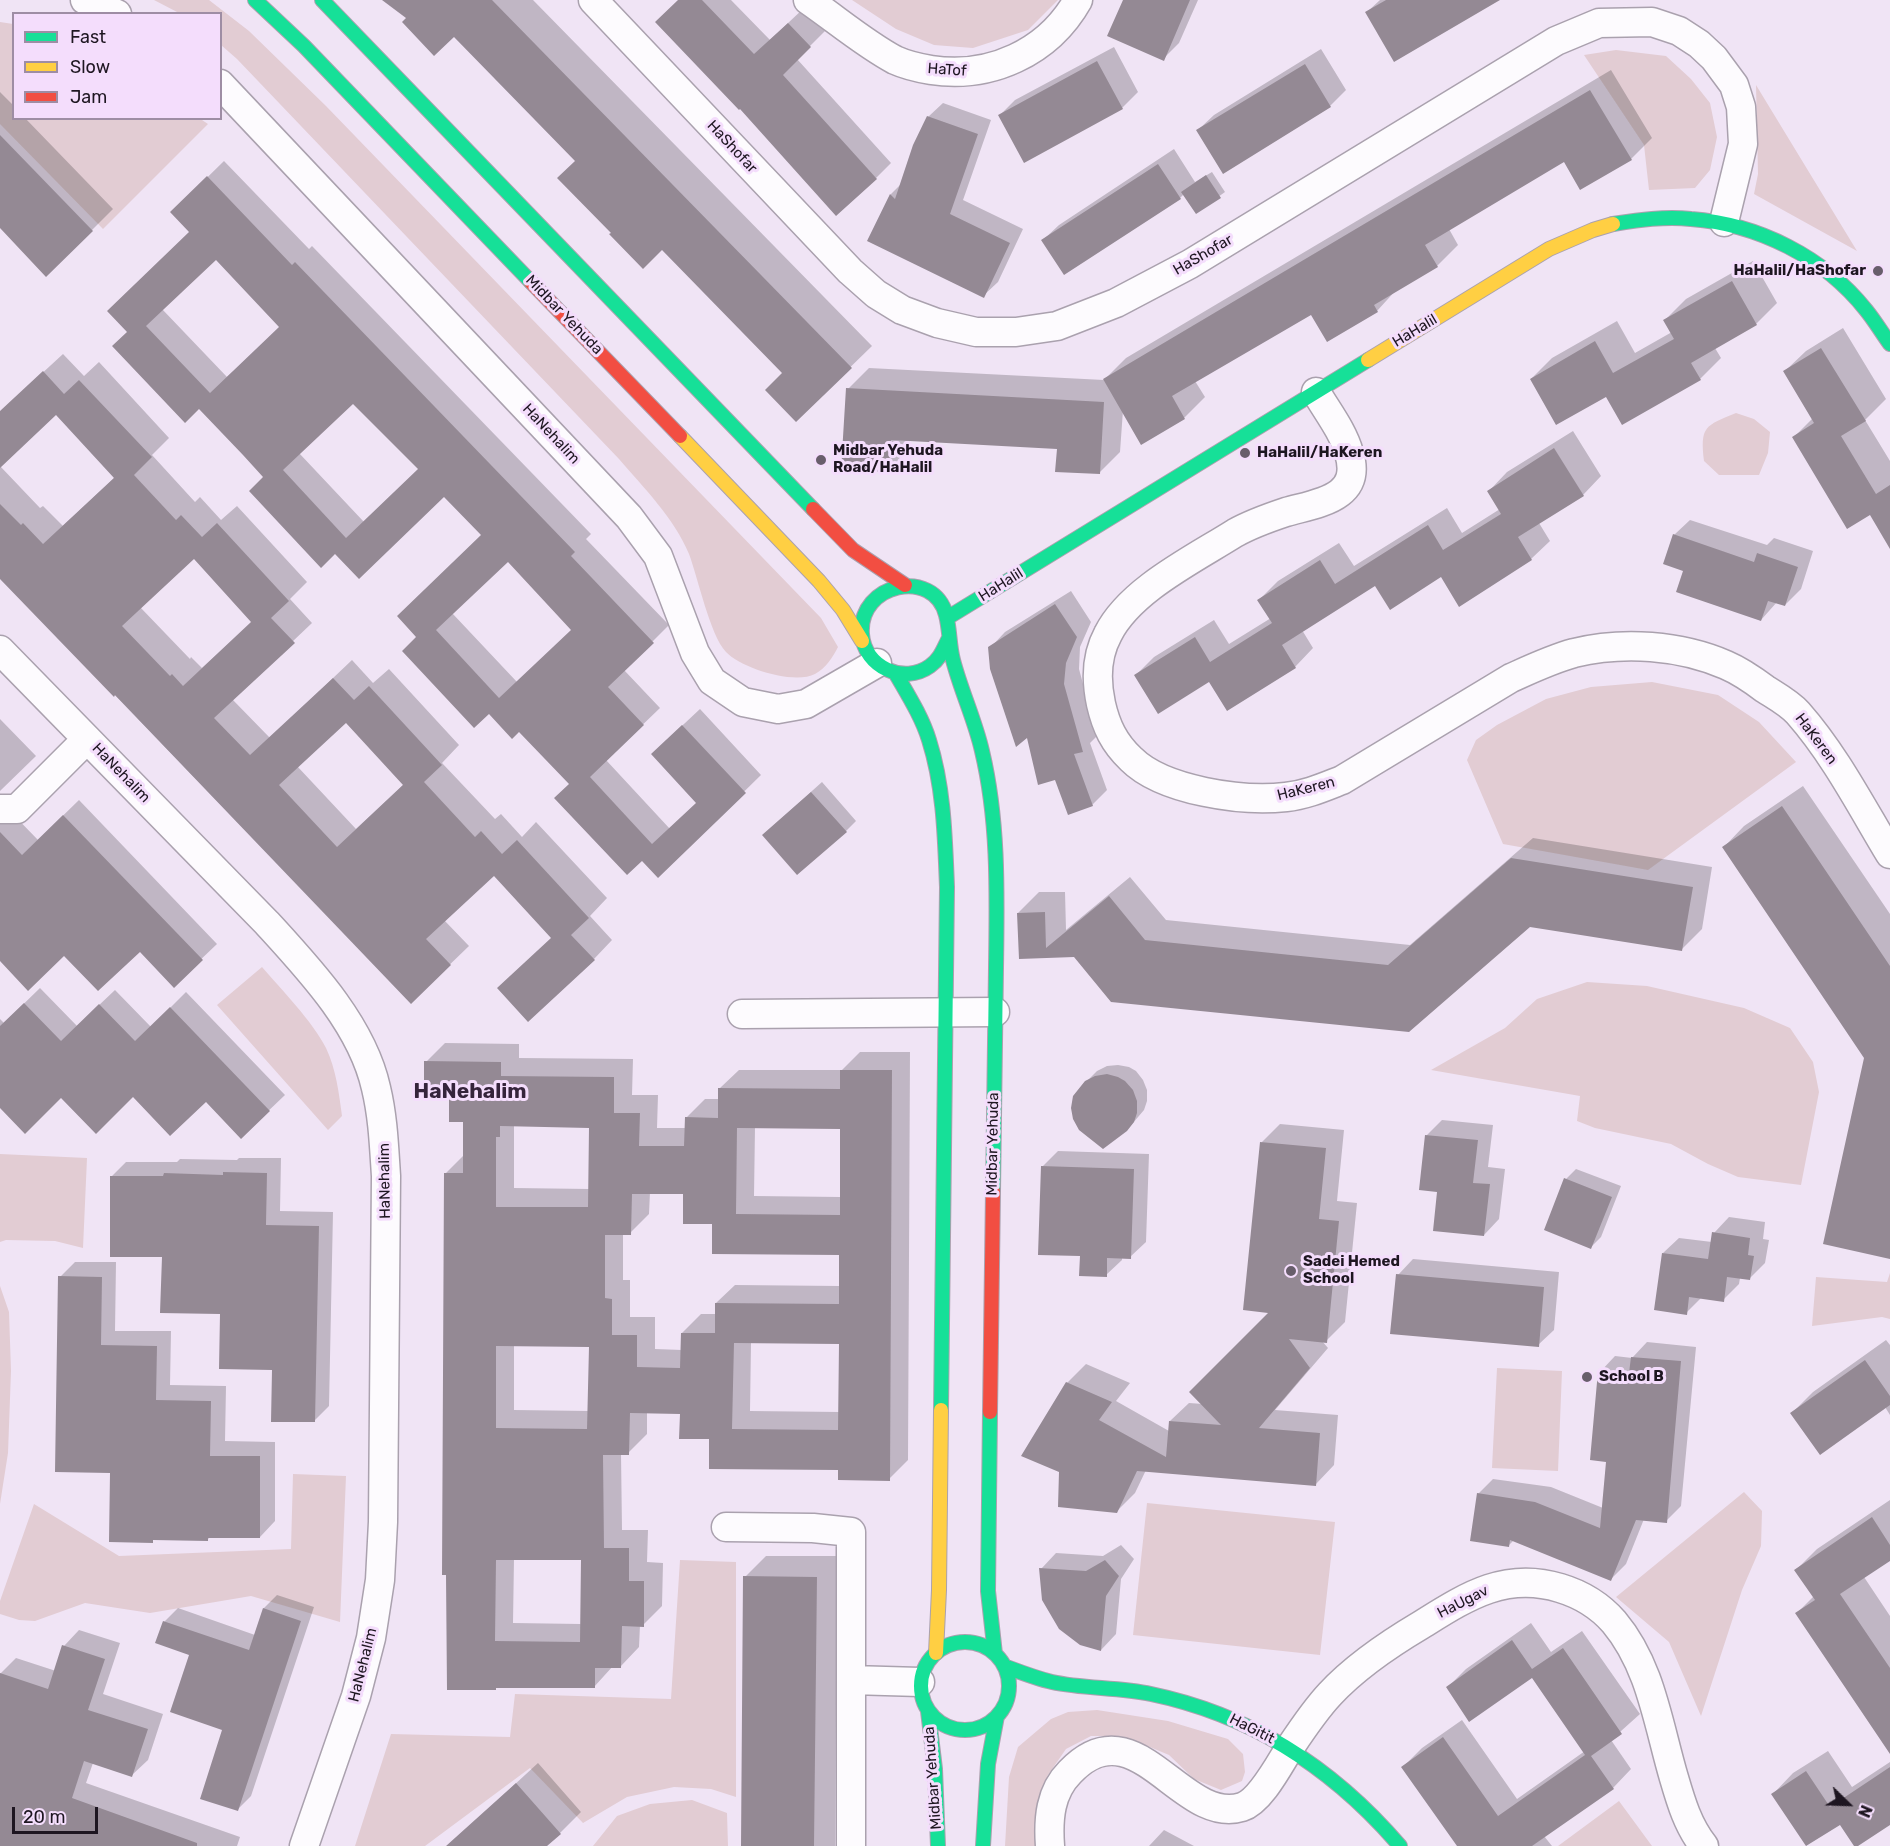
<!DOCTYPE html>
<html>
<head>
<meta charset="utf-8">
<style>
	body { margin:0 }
	#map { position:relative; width:1890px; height:1846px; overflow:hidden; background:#f0e4f5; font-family:Rubik,sans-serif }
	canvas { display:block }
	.legend { position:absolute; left:12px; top:12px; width:210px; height:108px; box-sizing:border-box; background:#f4ddfc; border:2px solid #9e8da4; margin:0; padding:8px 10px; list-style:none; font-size:18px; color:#1e1621 }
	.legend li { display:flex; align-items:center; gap:12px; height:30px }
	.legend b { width:30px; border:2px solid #9e8da4 }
	.north { position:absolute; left:1818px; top:1774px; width:60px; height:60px; -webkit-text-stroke:4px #f4ddfc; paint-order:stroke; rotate:113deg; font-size:16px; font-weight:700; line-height:24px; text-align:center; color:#1e1621 }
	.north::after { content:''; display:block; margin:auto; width:21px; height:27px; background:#1e1621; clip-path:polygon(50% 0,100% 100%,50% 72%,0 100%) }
	.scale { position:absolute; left:12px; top:1807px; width:86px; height:27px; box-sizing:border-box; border:3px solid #1e1621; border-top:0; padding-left:8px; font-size:18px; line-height:21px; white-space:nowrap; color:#1e1621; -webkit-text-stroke:4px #f4ddfc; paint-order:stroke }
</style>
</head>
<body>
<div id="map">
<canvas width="1890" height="1846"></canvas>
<ul class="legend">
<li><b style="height:8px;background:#16e098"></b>Fast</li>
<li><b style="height:8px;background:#ffcf43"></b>Slow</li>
<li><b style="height:8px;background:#f24e42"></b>Jam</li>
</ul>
<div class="north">N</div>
<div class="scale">20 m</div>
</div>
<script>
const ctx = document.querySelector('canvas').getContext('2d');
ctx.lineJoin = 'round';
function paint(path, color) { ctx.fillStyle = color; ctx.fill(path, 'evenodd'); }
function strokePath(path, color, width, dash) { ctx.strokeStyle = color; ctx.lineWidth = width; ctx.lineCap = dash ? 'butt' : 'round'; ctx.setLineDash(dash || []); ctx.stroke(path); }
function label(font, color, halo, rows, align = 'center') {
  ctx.font = font + ' Rubik,sans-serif'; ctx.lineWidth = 6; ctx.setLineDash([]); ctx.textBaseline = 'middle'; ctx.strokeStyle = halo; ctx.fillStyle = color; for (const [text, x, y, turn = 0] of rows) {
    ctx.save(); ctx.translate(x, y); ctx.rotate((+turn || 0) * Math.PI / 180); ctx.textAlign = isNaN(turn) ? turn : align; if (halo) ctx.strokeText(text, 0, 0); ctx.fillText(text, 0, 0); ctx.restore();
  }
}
const green = new Path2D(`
	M154,0H209L249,31L326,106L821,618L838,647C833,657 826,668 815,674C794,685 741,668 726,652C710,635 698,578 689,554C674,518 644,488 619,459L237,59L221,45L220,14L179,13Z
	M852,0H1058L1028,30L973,48L934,45L896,29Z
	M0,22L13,24L14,118H199L208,124L103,229L0,124Z
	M1616,50L1666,56L1691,79L1710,103L1717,137L1710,170L1695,188L1649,190L1644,145L1584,55Z
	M1756,85L1857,251L1754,194L1758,174Z
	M1736,413L1754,419L1770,432L1768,453L1759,475H1719L1704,461C1700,426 1705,426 1736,413Z
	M1652,682L1718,695L1759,722L1796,762L1648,870L1503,844L1467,760L1476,740L1497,725L1546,699L1591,687Z
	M262,967C281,989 313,1022 326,1048C336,1069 339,1093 342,1116L328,1130L217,1005Z
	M1587,982L1647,986L1744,1008L1790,1028L1813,1062L1819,1092L1801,1185L1738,1177L1708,1164L1671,1144L1595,1128L1577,1121L1580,1096L1431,1070L1505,1028L1537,999Z
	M0,1154L87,1158L83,1248L55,1241L6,1240L0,1242Z
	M1890,1273V1319L1882,1317L1812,1326L1816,1277L1887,1282Z
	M0,1286L9,1312L11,1371L8,1453L0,1504Z
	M1497,1368L1562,1371L1558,1471L1492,1468Z
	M293,1474L346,1476L340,1622L251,1596L150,1613L85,1603L35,1621L19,1620L0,1614V1601L34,1504L119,1556L291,1549Z
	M1744,1492L1762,1511L1761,1546L1742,1590L1701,1716L1669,1642L1616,1597Z
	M1147,1503L1335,1522L1320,1655L1133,1635Z
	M680,1560L736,1562V1797L711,1789L674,1787L627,1797L583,1823L530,1768L425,1846H355L391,1734L510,1737L515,1694L671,1699Z
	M1097,1710L1168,1721L1228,1739L1243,1754L1245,1772L1242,1781L1221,1790L1194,1779L1169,1755L1138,1742L1116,1736H1091L1066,1749L1048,1775L1037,1810L1040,1846H1005L1009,1777L1018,1747L1051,1719L1068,1712Z
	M692,1800L727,1813L728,1846H593L617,1816L650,1804Z
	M1619,1801L1652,1846H1558Z`);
const shadow = new Path2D(`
	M385,0H533L872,346L796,420L784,373L662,248L613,233L576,160L454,35L408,18Z
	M679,0H731L770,40L804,8L825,31L797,59L891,163L876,178Z
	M1124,0H1198L1179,43L1163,59Z
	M1380,0H1497L1367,12Z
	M1114,47L1138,92L1122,108L1024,161L1000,115L1015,100Z
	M1321,49L1346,90L1330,106L1198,130L1214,115Z
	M1611,70L1652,138L1631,159L1565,160L1449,229L1458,245L1437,266L1397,289L1377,311L1311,312L1195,381L1205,397L1184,418L1123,410L1120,452L1099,473L1058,447L910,439L909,450L888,471L848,389L869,368L1104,380L1126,358Z
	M0,92L14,106V118H25L113,209L92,230L0,226Z
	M943,103L991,120L963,200L1023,229L998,282L983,296L869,241L891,194L901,184L928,117Z
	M1174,149L1195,182L1212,172L1225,192L1197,212L1184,194L1180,198L1043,240L1059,225Z
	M224,161L309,249L312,246L591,534L586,539L669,625L624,670L660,708L606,760L670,829L698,802L669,738L700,709L761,775L658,876L520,729L418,637L483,535L445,495L359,576L129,332L191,232L172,212ZM216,258L281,327L227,377L162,309ZM353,402L420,469L364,522L299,453ZM508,560L573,630L517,682L452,613Z
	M1753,261L1777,303L1756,324L1715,348L1721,358L1700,379L1607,395L1531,379L1552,358L1617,321L1635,353L1672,332L1665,320L1686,299Z
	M1843,328L1886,399L1865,420L1890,461V546L1870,513L1794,437L1813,418L1785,371L1806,351Z
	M63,354L84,376L99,362L169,438L152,455L195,502L200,497L221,520L237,506L307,582L290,599L312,623L232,699L270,738L352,660L373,683L389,669L459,745L442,763L495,819L501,814L522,837L536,822L607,898L590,916L612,940L594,959L552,938L494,874L444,920L469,946L411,1002L0,576V466L40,508L43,506L63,526L115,477L56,413L0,465V412ZM194,557L253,621L202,668L191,657L190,659L140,607ZM346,721L404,784L356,829L297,766Z
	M1573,431L1601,476L1583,495L1539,523L1550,541L1531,559L1460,605L1442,575L1375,584L1302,630L1313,648L1295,667L1209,680L1136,675L1154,657L1214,620L1229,644L1271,618L1259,600L1278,581L1339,543L1354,566L1447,508L1462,533L1500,509L1489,491L1507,472Z
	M1690,520L1767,545L1774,538L1813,551L1801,589L1785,605L1777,602L1761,620L1685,570L1674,535Z
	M1071,591L1091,622L1080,647L1079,669L1097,736L1090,743L1107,790L1092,805L1056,778L1028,735L990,648L1005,632Z
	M0,719L36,756L0,791Z
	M822,782L856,821L846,831L774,825Z
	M1803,786L1890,914V1257L1866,1057L1724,847L1744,826Z
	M79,800L217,944L174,985L140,949L0,959V807L3,804L38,840Z
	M1533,838L1712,867L1702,929L1681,950L1530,925L1408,1031L1075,955L1020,957L1018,913L1039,892H1065L1066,930L1130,877L1166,920L1410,945Z
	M40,988L77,1026L115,990L151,1027L186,992L285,1095L241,1137L206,1100L133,1095L62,1096L0,1106V1019L4,1023Z
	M445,1043L519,1044V1058L633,1059L632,1095H658L657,1128H686V1118L705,1099H720V1088L739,1070H842L860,1052H910L908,1460L889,1479L710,1438L681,1412H647V1434L628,1453H621L622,1530H648L647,1562L663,1563L662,1606L643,1625H640L639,1647L621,1666H613L594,1687L497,1686L445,1174L464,1155V1120L451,1095L426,1062ZM514,1125L590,1126V1189L514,1188ZM755,1127L841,1128V1197L754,1196ZM650,1192H685L714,1222L840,1254V1286L735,1285L716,1303V1314H701L682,1333V1350L655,1349V1317H630V1280H623V1233H630L649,1214ZM751,1342L840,1343V1412L750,1411ZM514,1345L590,1346L589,1411L514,1410ZM514,1558L582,1559L581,1624L513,1623Z
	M1118,1065L1129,1067L1136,1071L1143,1080L1147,1090V1101L1144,1110L1127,1130L1086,1082L1097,1071L1107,1066Z
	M1442,1120L1493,1125L1488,1167L1505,1169L1499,1219L1484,1235L1439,1191L1426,1136Z
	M1280,1124L1344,1130L1337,1201L1357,1203L1345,1322L1326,1341H1322L1328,1348L1275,1410L1338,1415L1334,1465L1316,1484L1146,1470L1135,1493L1117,1511L1067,1383L1086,1364L1130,1383L1116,1401L1169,1431L1170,1421L1189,1403L1203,1404L1271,1312L1262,1142Z
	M1058,1151L1149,1154L1146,1242L1130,1257H1122V1260L1106,1275L1081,1255L1042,1167Z
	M239,1158H281L280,1211L333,1212L329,1406L314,1421L274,1368L222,1313L163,1256L111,1177L126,1162H177L180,1159L237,1160Z
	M1576,1169L1621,1186L1601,1237L1591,1247L1566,1179Z
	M1729,1217L1765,1222L1763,1239L1769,1240L1765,1263L1749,1279L1740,1278L1739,1284L1723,1300L1702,1297L1686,1313L1663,1253L1679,1238L1712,1242L1714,1233Z
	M1413,1259L1559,1272L1554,1330L1538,1345L1398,1275Z
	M75,1262H116L115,1331H171L170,1385L226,1386L225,1441L275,1442V1521L260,1537L211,1536L208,1539L156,1538L152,1541L111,1472L60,1277Z
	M1886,1340L1890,1345V1415L1885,1407L1792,1413L1813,1392Z
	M1647,1342L1696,1347L1681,1506L1666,1521L1644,1519L1626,1564L1611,1579L1514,1540L1509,1545L1478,1494L1493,1479L1551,1487L1603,1508L1608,1460L1600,1372L1615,1356L1632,1358Z
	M1890,1500V1559L1864,1577L1890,1616V1752L1797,1613L1814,1596L1796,1570L1817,1549Z
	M1121,1545L1134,1559L1121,1579L1116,1634L1101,1650L1041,1569L1056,1553L1103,1556Z
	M766,1556H837L835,1846H742L745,1577Z
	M277,1595L314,1607L251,1796L238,1809L224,1729L190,1654L164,1622L178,1608L255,1635L264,1608Z
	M1531,1623L1551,1652L1582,1631L1640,1714L1611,1740L1631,1769L1613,1788L1544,1836L1552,1846H1459L1403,1767L1422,1748L1462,1720L1517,1799L1585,1751L1532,1676L1448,1687L1466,1669Z
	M79,1630L120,1643L103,1694L163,1714L148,1760L132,1775L93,1763L86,1783L240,1837L237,1846H0V1674L16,1658L56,1671L64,1646Z
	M1828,1751L1852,1787L1890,1762V1823H1840L1773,1794L1793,1773Z
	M538,1763L581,1812L560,1833L545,1846H448Z
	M1164,1830L1194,1846H1149Z`);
const building = new Path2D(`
	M382,0H492L852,368L796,422L765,390L782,373L662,250L643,269L609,234L611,233L557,178L575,161L454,37L434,56L402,22L406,18Z
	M678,0H702L754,54L788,23L811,47L783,75L877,179L836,216L740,109L739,110L655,22Z
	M1123,0H1190L1164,61L1107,36Z
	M1386,0H1500L1394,62L1365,12Z
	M1097,61L1123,109L1024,163L998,115Z
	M1305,64L1331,107L1223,174L1196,130Z
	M1590,90L1632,160L1580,190L1564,162L1425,245L1438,267L1374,305L1378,312L1327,342L1311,315L1172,396L1185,419L1141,445L1103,379Z
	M927,116L978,134L950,214L1010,243L984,298L867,241L890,194L895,199L913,145Z
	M0,135L93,231L46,277L0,228Z
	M1158,164L1181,199L1064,275L1041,240Z
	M1206,175L1221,198L1196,214L1181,192Z
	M207,176L292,265L295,262L575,552L571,556L654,643L608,687L644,725L590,777L652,844L696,803L651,754L682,725L746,793L658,878L642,861L627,875L554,798L569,784L519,732L512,739L489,714L474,728L402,651L416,637L397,616L481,535L444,497L359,579L335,554L321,568L249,491L263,477L243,455L199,409L185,423L112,346L127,332L107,311L189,232L170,212ZM216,260L279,327L210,393L146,326ZM353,404L418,469L346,538L283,470ZM508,562L571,630L499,698L436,630Z
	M1732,281L1757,325L1691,363L1701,380L1622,425L1606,397L1556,425L1530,379L1595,341L1613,373L1674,339L1663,320Z
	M1821,348L1866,421L1841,436L1876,494L1890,485V549L1870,515L1847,529L1792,437L1814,423L1783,371Z
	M43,371L64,394L79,380L152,457L134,475L176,520L181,515L202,537L217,523L289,601L271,618L295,643L214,718L250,755L333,678L354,700L369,686L442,765L424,782L475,837L481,831L502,854L517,840L589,918L571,935L595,960L528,1022L497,988L551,938L494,876L426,939L451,965L411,1004L115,695L114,697L0,579V504L21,525L23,523L43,544L114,478L56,415L0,468V411ZM194,559L251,622L183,686L172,674L170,676L122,626ZM346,723L403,785L337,847L279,785Z
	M846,388L1104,402L1100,474L1055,472L1057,449L891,440L889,472L841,470Z
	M1554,448L1584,496L1518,537L1532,560L1459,607L1441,577L1390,610L1375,586L1282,645L1296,668L1227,711L1209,682L1158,714L1134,675L1195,637L1210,662L1272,623L1257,600L1320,560L1335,584L1428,525L1443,550L1501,514L1487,491Z
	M1673,534L1754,562L1757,553L1798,567L1785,606L1768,601L1761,621L1676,592L1683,571L1663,564Z
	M1055,604L1077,637L1066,663L1064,684L1083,752L1074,754L1093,806L1068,815L1055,780L1038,785L1027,738L1016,747L990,669L988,647Z
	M811,792L847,832L797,875L762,835Z
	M1782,806L1890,966V1259L1823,1244L1864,1058L1722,847Z
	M63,815L203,960L174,988L140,952L98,991L64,956L28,991L0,961V832L22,855Z
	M1511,858L1693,887L1682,951L1530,927L1409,1032L1111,1002L1074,957L1019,959L1017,913L1045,912L1046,948L1109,896L1145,940L1388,965Z
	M24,1003L61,1041L99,1004L135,1041L170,1007L270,1111L241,1139L206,1102L170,1136L133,1097L96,1134L61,1098L25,1134L0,1108V1026Z
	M424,1061L501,1062V1076L614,1077V1113H640L639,1146H684L685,1117L718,1118V1088L840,1089V1070H892L890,1481L838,1480V1470L709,1469V1439H679L680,1414L630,1413L629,1455H603L604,1548H629V1581H644V1627L622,1626L621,1668H595V1688H496V1690H447L446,1575H442L444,1173H463V1122H449V1096H424ZM500,1126L589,1128L588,1207H496V1137H500ZM737,1128L840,1129V1215L736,1214ZM632,1194H683V1224H712V1254L839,1255V1304L715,1303V1333H681L680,1368L637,1367V1335H612V1299L605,1298V1235H631ZM734,1343L839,1344L838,1430L732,1429ZM496,1346L589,1347L587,1429L496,1428ZM496,1560H581L580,1642L495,1641Z
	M1107,1074L1118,1077L1125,1081L1133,1090L1137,1101V1113L1134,1122L1127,1131L1103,1149L1079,1130L1073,1119L1071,1108L1073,1096L1085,1081L1095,1076Z
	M1425,1135L1478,1140L1473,1183L1490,1184L1484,1236L1433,1231L1437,1192L1419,1190Z
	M1260,1142L1326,1148L1319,1219L1339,1221L1327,1343L1289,1339L1310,1368L1259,1428L1320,1433L1316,1486L1137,1471L1117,1513L1058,1507L1059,1472L1021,1456L1066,1382L1112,1402L1099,1420L1166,1457L1169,1421L1221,1425L1189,1392L1268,1313L1243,1310Z
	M1041,1166L1134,1169L1131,1259L1107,1258V1277L1079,1276L1080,1256L1038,1255Z
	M223,1172L267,1173L266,1225L319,1226L315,1422H271L272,1370L219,1369L220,1314L160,1313L162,1257H110V1176H163L164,1173L223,1175Z
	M1564,1178L1612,1197L1591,1249L1544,1230Z
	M1712,1232L1750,1238L1748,1255L1754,1256L1750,1280L1727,1277L1724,1302L1689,1297L1687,1315L1654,1310L1662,1253L1708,1259Z
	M1396,1274L1544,1287L1539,1347L1390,1334Z
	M58,1276L102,1277L101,1345L157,1346L156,1400L211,1401L210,1456H260V1538H208V1541L153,1540V1543L109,1542L110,1473L55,1472Z
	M1631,1357L1681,1361L1667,1523L1636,1520L1611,1581L1510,1540L1509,1547L1470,1541L1477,1493L1535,1502L1600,1528L1606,1462L1590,1460L1598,1371L1629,1373Z
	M1865,1360L1890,1396V1405L1820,1455L1790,1413Z
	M1872,1517L1890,1545V1561L1840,1594L1890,1668V1754L1795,1613L1815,1600L1794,1570Z
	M1105,1560L1119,1576L1106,1596L1101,1651L1080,1645L1059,1629L1042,1600L1039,1568L1086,1571Z
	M743,1576L817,1577L814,1846H741Z
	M263,1608L301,1621L238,1811L200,1799L222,1730L170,1712L189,1655L155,1643L163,1621L249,1650Z
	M1512,1640L1532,1669L1563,1648L1622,1734L1591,1756L1614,1789L1532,1846H1457L1401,1767L1443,1737L1498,1816L1585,1755L1532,1678L1469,1722L1446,1687Z
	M62,1645L105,1659L88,1710L148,1729L132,1777L84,1761L72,1798L197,1843V1846H0V1673L48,1689Z
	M1890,1767V1825L1858,1846H1854L1840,1825L1806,1846L1771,1794L1806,1771L1830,1807Z
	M516,1783L561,1834L547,1846H446Z`);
const street = new Path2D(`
	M85,0L117,14
	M593,0L850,271L876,294L902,310L937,323L976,332H1016L1057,326L1116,303L1190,264L1556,41L1599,23L1652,22L1679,31L1699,44L1714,58L1734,85L1741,107L1743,144L1724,222
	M808,0C837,20 865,44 895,60C906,65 919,68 931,70C990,79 1048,53 1078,0
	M220,84L629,517L658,556L695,653L712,681L743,702L778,709L806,704L877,663
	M1316,392C1327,411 1343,431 1349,453C1363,499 1317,503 1286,512C1268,518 1251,524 1235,533C1194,559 1130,590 1108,634C1096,656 1096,681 1101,704C1106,726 1114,743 1131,759C1163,791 1243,802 1286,797C1306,795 1324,787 1342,780L1511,678C1531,669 1552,659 1574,653C1623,641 1680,645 1726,665C1740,671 1753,680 1765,689C1776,696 1789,703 1798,713C1835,755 1861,806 1890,854
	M0,650L267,923C310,970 362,1025 376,1088C383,1117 384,1146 386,1176L383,1522L380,1580L371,1638L356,1696L304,1846
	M0,809H17L87,739
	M742,1014L995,1012
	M726,1527L813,1528L851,1532V1846
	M851,1680L920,1682
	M1050,1846C1048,1819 1050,1792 1070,1772C1136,1703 1181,1826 1242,1807C1261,1801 1280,1763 1291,1746C1303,1728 1315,1710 1330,1694C1355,1667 1389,1644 1421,1625C1466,1597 1505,1571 1560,1588C1580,1594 1600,1606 1614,1622C1651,1666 1658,1724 1674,1778C1681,1802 1688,1826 1704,1846`);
const fast = new Path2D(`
	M255,0L304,46L531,282
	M322,0L813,509
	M1613,224C1639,220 1665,216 1691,219C1758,224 1824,257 1866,310C1875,321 1882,333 1890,344
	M947,618L1368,360
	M948,640C943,650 940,659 930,666C904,685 864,667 862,634C858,583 934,567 946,615C950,630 949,645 953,660C961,691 975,720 982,751C999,822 997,896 996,968C995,1042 994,1116 993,1191
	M896,674C908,695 922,717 929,740C944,787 945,838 947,887L941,1410
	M990,1412L988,1591L995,1654
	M921 1686a44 44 0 1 1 88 0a44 44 0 1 1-88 0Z
	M1004,1666C1020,1672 1035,1678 1052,1682C1084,1689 1119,1687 1151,1694C1252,1715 1334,1769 1400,1846
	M928,1711L935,1769L938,1846
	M983,1846L988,1764L997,1716`);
const slow = new Path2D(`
	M1368,360L1549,249L1593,230L1613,224
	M680,436L819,581L843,610L862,641
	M936,1653L939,1590L941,1410`);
const jam = new Path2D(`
	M531,282L680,436
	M813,509L853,550L905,585
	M990,1412L993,1191`);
const markers = [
	[1878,271,6,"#685e6b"],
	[1245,453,6,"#685e6b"],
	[821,460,6,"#685e6b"],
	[1291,1271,6,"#685e6b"],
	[1587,1377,6,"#685e6b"]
];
const streetNames = [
	["HaTof",947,70,4],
	["HaShofar",732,147,47],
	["HaShofar",1203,255,-30],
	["Midbar Yehuda",564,315,46],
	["HaHalil",1415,331,-31],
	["HaNehalim",551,434,47],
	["HaHalil",1001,585,-32],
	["HaKeren",1816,739,53],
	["HaNehalim",121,773,46],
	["HaKeren",1306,789,-14],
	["Midbar Yehuda",993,1144,-89],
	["HaNehalim",385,1181,-91],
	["HaUgav",1463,1602,-27],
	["HaNehalim",363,1665,-76],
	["HaGitit",1252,1729,27],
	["Midbar Yehuda",933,1778,-94]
];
const poiNames = [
	["HaHalil/HaShofar",1866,271,"right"],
	["Midbar Yehuda",833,451],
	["Road/HaHalil",833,468],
	["HaHalil/HaKeren",1257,453],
	["Sadei Hemed",1303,1262],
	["School",1303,1279],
	["School B",1599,1377]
];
const districtNames = [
	["HaNehalim",470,1092]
];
paint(green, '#e2ccd3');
paint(shadow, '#0003');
paint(building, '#948994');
strokePath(street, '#aaa1ae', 31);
strokePath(fast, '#aaa1ae', 16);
strokePath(slow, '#aaa1ae', 16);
strokePath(jam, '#aaa1ae', 16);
strokePath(street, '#fdfbfe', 28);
strokePath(fast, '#16e098', 14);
strokePath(slow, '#ffcf43', 14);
strokePath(jam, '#f24e42', 14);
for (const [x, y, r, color] of markers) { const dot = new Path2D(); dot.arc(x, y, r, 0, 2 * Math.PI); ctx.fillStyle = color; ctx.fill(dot); strokePath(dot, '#f4ddfc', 2); }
label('15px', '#1e1621', '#f4ddfc', streetNames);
label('bold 15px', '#1e1621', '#f4ddfc', poiNames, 'left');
label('bold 21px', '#35243b', '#f4ddfc', districtNames);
</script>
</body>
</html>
